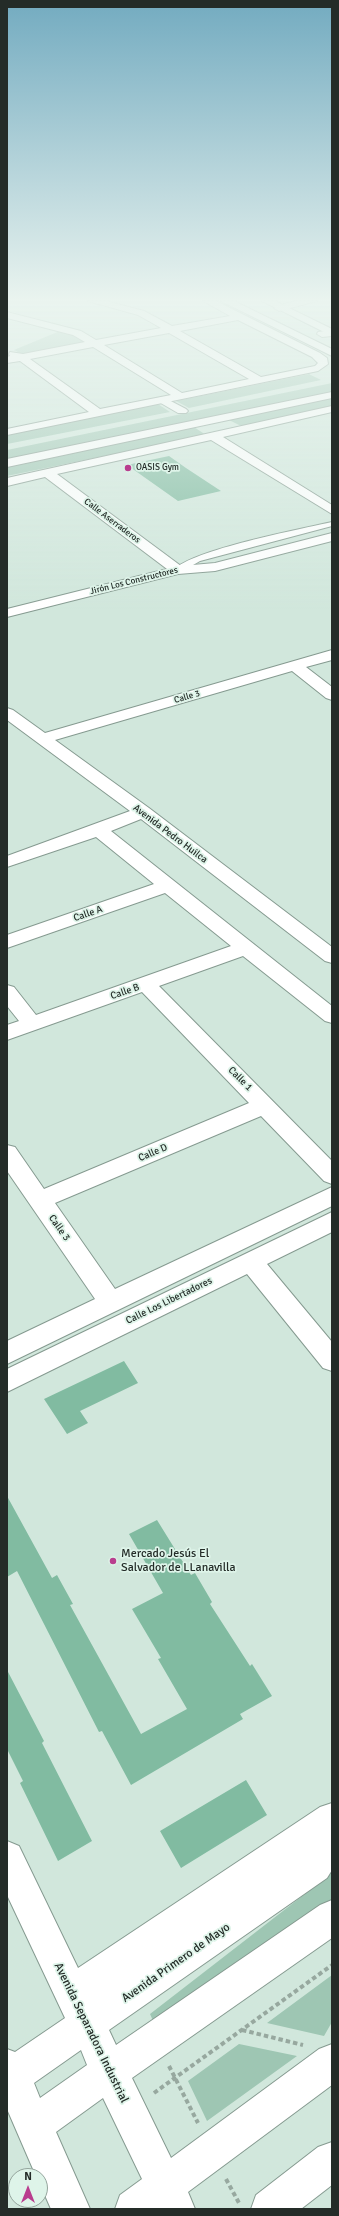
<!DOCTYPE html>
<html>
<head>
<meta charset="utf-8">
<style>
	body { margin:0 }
	#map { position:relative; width:339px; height:2216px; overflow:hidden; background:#d1e7dc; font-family:Signika,sans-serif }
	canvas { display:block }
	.frame { position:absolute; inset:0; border:8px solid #242c28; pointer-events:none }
	.north { position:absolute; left:8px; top:2168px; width:40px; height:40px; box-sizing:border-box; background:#def4e9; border:1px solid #94a49c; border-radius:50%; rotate:0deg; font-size:11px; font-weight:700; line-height:16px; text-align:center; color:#242c28 }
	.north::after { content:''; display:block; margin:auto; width:14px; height:18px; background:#b93d8e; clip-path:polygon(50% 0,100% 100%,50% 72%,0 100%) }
</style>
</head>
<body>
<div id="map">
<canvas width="339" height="2216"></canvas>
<div class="frame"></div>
<div class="north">N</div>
</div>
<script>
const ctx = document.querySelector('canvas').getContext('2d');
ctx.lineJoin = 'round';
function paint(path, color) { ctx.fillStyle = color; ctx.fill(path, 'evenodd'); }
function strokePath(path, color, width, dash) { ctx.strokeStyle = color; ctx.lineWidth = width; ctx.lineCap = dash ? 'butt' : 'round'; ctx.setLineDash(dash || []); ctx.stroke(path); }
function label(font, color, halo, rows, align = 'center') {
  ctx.font = font + ' Signika,sans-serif'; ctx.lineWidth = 3.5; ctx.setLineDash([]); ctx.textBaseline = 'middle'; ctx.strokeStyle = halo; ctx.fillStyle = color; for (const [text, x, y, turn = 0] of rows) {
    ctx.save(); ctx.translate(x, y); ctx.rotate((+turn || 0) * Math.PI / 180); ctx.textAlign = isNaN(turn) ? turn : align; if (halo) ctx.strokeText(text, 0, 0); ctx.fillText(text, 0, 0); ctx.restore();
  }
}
const green = new Path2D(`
	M62,330L88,343L23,355L14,350Z
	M309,374L321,380L189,408L176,401Z
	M332,383V394L7,462V450Z
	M332,397V407L243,427L229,420Z
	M158,404L170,412L7,444V434Z
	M194,427L206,435L7,476V467Z
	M332,1873V1901L154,2023L150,2014Z
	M332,1975V2022L324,2036L267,2023Z
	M239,2044L297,2056L207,2121L188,2081Z`);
const building = new Path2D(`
	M169,456L186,468L221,491L178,501L127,465Z
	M124,1361L138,1383L80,1411L88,1423L67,1434L44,1399Z
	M7,1496L52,1578L57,1575L73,1604L70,1605L141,1734L187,1709L158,1659L161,1658L132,1609L163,1593L129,1534L157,1520L191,1575L195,1573L212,1602L210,1604L250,1666L252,1664L272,1696L240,1714L243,1719L131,1785L102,1731L99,1732L17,1571L7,1577Z
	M7,1670L44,1741L42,1743L92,1841L58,1861L20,1783L23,1781L7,1749Z
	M246,1780L267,1815L181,1868L160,1831Z`);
const path = new Path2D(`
	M242,2030L303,2045
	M169,2066L198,2123
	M154,2093L332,1965
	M226,2179L239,2203`);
const lane = new Path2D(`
	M332,522V526L200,561L181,572L174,570C191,550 301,529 332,522Z`);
const street = new Path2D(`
	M88,301H106L144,311L172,326L230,316L203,301H216L320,353L327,358L328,364L318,371L7,435V429L89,412L20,361L7,363V357L10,356L9,354L10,352L23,354L85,342L73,335L7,318V312L81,331L96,340L161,328L138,315ZM238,320L312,357L318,363L315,366L261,377L180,331ZM169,333L249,379L182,393L104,345ZM93,347L171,395L100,409L30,359Z
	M297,301H317L279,311L274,308L276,306Z
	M332,330V336L322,337L317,334L318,332Z
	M332,406V412L223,437L332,505V514L211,440L57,474L181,566L215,563L332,533V541L215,571L178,574L7,617V609L167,569L45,477L7,486V478Z
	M332,650V660L306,667L332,687V700L326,698L292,671L55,740L149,808L332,947V963L325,961L141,819L111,831L332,1006V1023L325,1021L243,956L159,986L332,1161V1184L324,1181L261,1116L55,1203L115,1289L332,1187V1206L7,1364V1341L95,1299L7,1171V1145L15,1147L44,1189L249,1103L142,992L7,1040V1025L19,1021L7,1006V985L14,987L36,1015L231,946L165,893L7,948V935L154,884L96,837L7,867V856L130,811L7,720V708L13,710L45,733Z
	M332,1212V1232L267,1264L332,1342V1371L323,1368L247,1274L7,1392V1369Z
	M332,1803V1870L327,1878L109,2030L116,2045L320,1905L332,1900V1938L132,2078L171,2158L319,2049L332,2044V2085L188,2192L195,2209H115L120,2195L142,2179L103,2098L56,2132L90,2209H51L40,2184V2176H36L7,2109V2049L15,2052L65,2018L7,1895V1841L19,1846L78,1968L320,1807ZM81,2050L87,2065L40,2098L34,2083Z
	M332,2142V2185L301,2209H251L256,2195L318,2147Z`);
const secondary = new Path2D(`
	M332,392V398L7,467V459Z
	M163,397L186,409L188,411L186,413H178L159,402L157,400L159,398Z`);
const primary = new Path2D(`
	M221,301H234L332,349V356Z
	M262,301H275L332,329V336Z`);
const markers = [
	[128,468,4,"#b93d8e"],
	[113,1561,4,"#b93d8e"]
];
const farPoinames = [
	["OASIS Gym",136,468]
];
const farStreetnames = [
	["Calle Aserraderos",112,521,37],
	["Jirón Los Constructores",134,581,-14],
	["Calle 3",187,697,-16]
];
const streetNames = [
	["Avenida Pedro Huilca",170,834,37],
	["Calle A",88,914,-19],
	["Calle B",125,992,-19],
	["Calle 1",240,1079,45],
	["Calle D",153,1153,-23],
	["Calle 3",59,1228,55],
	["Calle Los Libertadores",169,1301,-26]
];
const nearPoinames = [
	["Mercado Jesús El",121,1554],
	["Salvador de LLanavilla",121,1568]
];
const nearStreetnames = [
	["Avenida Primero de Mayo",176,1963,-35],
	["Avenida Separadora Industrial",91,2033,64]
];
paint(green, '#9ec6b3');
paint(building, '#81bba1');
strokePath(lane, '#859a90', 2);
strokePath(street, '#859a90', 2);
strokePath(secondary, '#859a90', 2);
strokePath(primary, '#859a90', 2);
strokePath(path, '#97a89f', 4, [4.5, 3]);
paint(lane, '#fff');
paint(street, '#fff');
paint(secondary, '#fff');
paint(primary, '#fff');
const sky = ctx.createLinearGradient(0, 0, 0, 612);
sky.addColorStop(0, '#73abc0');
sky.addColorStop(0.49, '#eaf4ef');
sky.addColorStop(1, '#eaf4ef00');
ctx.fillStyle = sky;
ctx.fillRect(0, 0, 339, 612);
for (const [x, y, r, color] of markers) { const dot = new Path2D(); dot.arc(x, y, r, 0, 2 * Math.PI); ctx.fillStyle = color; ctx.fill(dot); strokePath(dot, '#def4e9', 1.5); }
label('9px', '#242c28', '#def4e9', farPoinames, 'left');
label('9px', '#242c28', '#def4e9', farStreetnames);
label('10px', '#242c28', '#def4e9', streetNames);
label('12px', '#242c28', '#def4e9', nearPoinames, 'left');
label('12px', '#242c28', '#def4e9', nearStreetnames);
</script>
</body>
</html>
